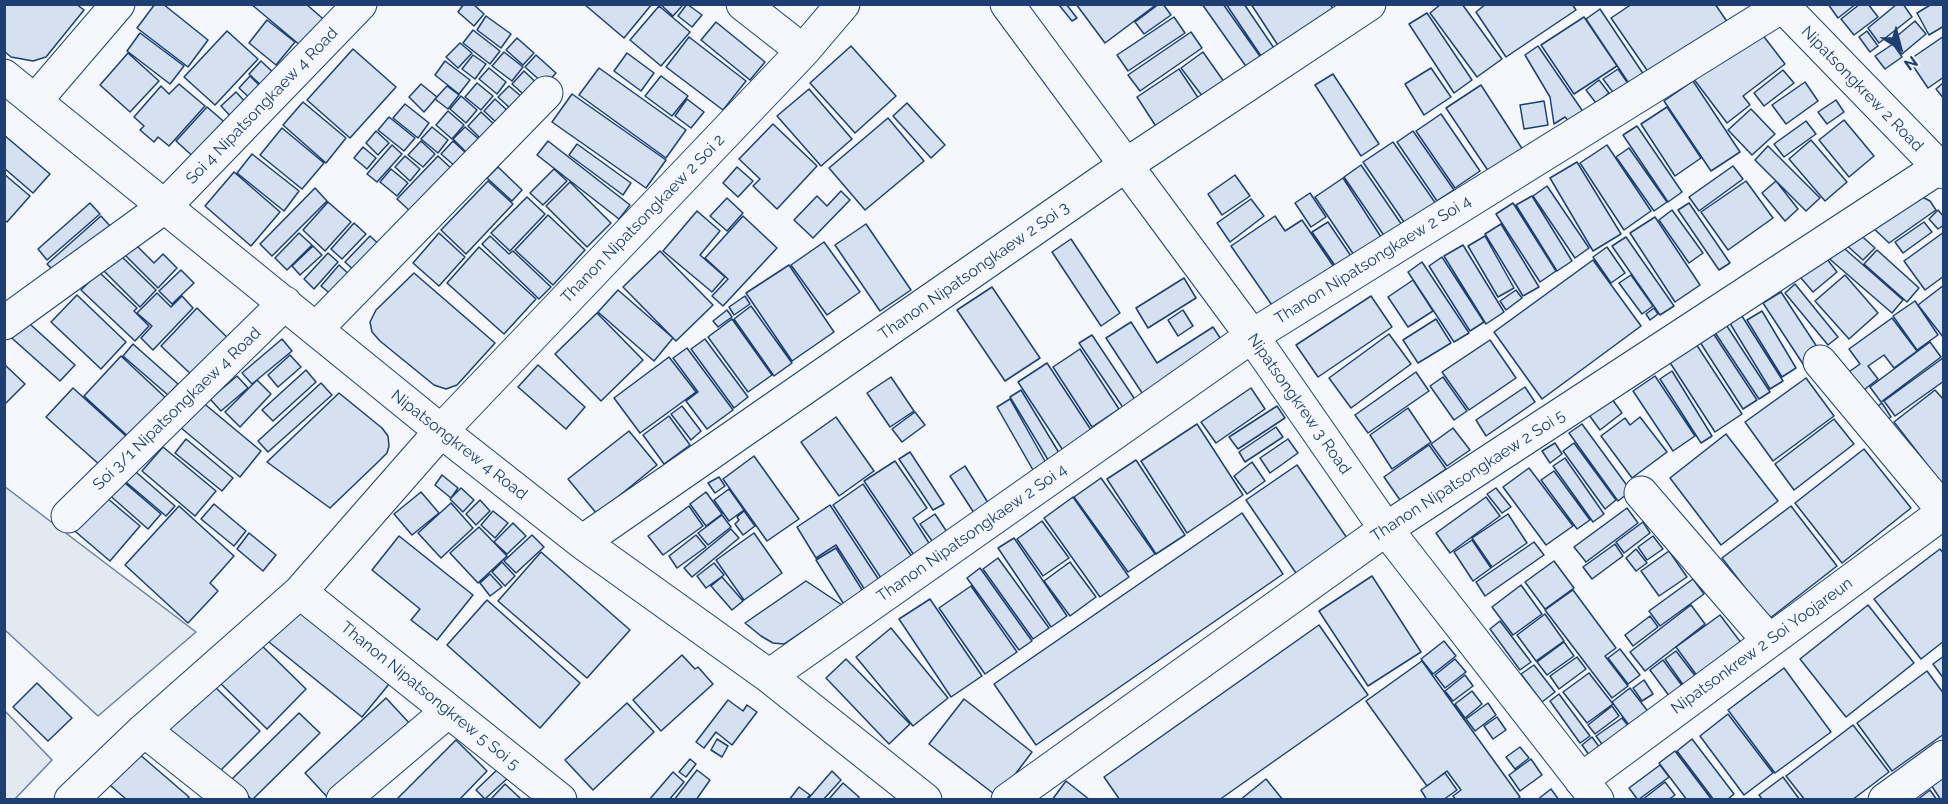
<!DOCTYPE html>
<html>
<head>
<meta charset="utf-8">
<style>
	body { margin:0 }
	#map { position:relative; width:1948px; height:804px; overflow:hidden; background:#f4f7fb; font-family:Raleway,sans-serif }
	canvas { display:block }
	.frame { position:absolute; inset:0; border:6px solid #1d3f73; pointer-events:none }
	.north { position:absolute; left:1870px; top:18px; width:60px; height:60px; -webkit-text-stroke:4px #f4f7fb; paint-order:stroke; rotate:144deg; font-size:16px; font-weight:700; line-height:24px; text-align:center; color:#1d3f73 }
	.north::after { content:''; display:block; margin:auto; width:21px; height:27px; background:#1d3f73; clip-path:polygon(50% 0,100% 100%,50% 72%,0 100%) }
</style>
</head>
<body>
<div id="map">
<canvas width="1948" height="804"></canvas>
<div class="frame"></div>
<div class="north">N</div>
</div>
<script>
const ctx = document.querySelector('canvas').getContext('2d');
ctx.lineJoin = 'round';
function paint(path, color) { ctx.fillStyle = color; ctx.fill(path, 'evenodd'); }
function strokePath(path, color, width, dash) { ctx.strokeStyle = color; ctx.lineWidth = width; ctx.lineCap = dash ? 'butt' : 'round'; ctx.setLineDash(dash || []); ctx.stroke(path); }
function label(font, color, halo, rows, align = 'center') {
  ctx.font = font + ' Raleway,sans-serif'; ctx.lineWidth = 4.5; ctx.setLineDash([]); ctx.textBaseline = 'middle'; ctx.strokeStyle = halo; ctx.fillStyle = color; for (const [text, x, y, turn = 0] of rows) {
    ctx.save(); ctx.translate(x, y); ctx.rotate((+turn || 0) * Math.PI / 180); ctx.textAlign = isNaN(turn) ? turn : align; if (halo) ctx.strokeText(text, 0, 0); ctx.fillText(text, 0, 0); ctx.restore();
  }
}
const green = new Path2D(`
	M4,486L196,632L98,716L6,631L5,633Z
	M5,711L52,760L15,799H5Z`);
const building = new Path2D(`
	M4,4H76L84,10L46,57L33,61L11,57L4,51Z
	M155,4H163L208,40L188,67L137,28Z
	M251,4H306L329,24L307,51Z
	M464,4H473L484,14L474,26L458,12Z
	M584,4H652L624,38Z
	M660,4H679L682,6L673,16Z
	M687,4L702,15L692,27L678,16Z
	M1066,4L1077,18L1072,21L1059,5Z
	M1076,4H1157L1105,43Z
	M1159,4H1163L1171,15L1144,34L1135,22Z
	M1202,4H1223L1264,62L1250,72Z
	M1226,4H1244L1276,51L1263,59Z
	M1251,4H1330L1336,13L1281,50Z
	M1441,4H1462L1502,59L1477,77L1430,13Z
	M1486,4H1572L1576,10L1506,57L1476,12Z
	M1632,4H1715L1728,23L1651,76L1611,18Z
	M1828,4H1856L1838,18Z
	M1860,4H1868L1878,17L1854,35L1841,19Z
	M1897,4H1903L1912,17L1879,43L1868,28Z
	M1932,4H1944V26L1929,35L1917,13Z
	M659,6L690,32L661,66L630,40Z
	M1600,9L1644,75L1630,85L1586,19Z
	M1427,13L1472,80L1454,93L1409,24Z
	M486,16L511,34L501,48L477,30Z
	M1174,17L1185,33L1128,71L1117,55Z
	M1584,17L1617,66L1574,94L1541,45Z
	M267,20L295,42L276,65L249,43Z
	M1915,21L1926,34L1902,54L1891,41Z
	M716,22L765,62L750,80L701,40Z
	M1758,29L1785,64L1743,96L1750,105L1727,123L1693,78Z
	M473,30L500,51L490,64L463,43Z
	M227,31L258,59L215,105L184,77Z
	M1867,31L1878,46L1870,52L1859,37Z
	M1191,32L1202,48L1140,91L1128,75Z
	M140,33L184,66L170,84L127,51Z
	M1944,36V77L1928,88L1909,60Z
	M689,37L746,81L723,110L666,67Z
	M517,38L534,53L523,65L506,50Z
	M460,43L472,53L458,68L446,57Z
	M1893,44L1902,57L1885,69L1875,56Z
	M851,46L896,96L855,133L810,83Z
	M1538,46L1586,116L1572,125L1565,117L1554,124L1550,97L1525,55Z
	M353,49L396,87L350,138L307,100Z
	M504,52L523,67L512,81L492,66Z
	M1203,52L1227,86L1206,101L1181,68Z
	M128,53L159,81L130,112L100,85Z
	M627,53L654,73L641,91L614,71Z
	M473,55L486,64L475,79L462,69Z
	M536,55L556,73L545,85L525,67Z
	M261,61L278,77L266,90L249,74Z
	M445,61L470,80L459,94L435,75Z
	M489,68L506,82L497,94L479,79Z
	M599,68L686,130L666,158L579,95Z
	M1431,68L1451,97L1424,115L1405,84Z
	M1179,69L1201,102L1159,131L1137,97Z
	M1618,69L1629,85L1615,95L1603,79Z
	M1783,70L1794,83L1764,106L1754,93Z
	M524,71L542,88L531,101L512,84Z
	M1333,74L1379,144L1361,156L1315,85Z
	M250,76L265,91L254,102L239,88Z
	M661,76L688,96L672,116L645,96Z
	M1599,80L1609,93L1596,103L1586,90Z
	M1693,81L1740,152L1711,171L1664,101Z
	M1805,82L1818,101L1786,124L1772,105Z
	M477,83L493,96L481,110L465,97Z
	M1943,83L1944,84V99L1936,89Z
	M179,84L205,106L169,146L158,137L154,142L140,130L144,126L134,117L161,86L169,94Z
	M421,84L437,97L424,112L409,97Z
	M1481,85L1523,150L1489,172L1446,108Z
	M447,86L459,95L448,109L435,99Z
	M509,86L522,97L511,109L498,97Z
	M809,89L852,139L821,166L777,116Z
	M236,92L250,107L235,121L221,106Z
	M572,94L666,160L646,188L552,122Z
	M461,96L477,110L466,123L450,109Z
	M495,99L509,112L498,124L484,111Z
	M687,99L704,112L691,128L675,116Z
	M1836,100L1844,112L1827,124L1818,112Z
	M1544,101L1548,125L1524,129L1520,105Z
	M303,102L346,138L326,163L283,125Z
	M907,103L945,145L931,158L893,116Z
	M405,104L429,123L418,138L393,118Z
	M207,107L229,126L198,161L176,141Z
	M1667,107L1701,158L1675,176L1641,124Z
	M1751,109L1775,134L1752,155L1728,130Z
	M448,111L464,125L452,139L436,125Z
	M481,112L496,126L482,140L468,126Z
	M1441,114L1480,171L1455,188L1416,131Z
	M389,117L415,138L404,151L378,130Z
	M888,118L924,161L865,210L829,168Z
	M1844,120L1874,156L1849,177L1819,140Z
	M1806,121L1816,134L1784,157L1774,144Z
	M773,124L817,166L777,209L753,186L760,179L739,159Z
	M1637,126L1682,192L1668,202L1623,135Z
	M432,127L448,140L438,153L421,139Z
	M465,127L481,141L468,154L453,139Z
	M282,128L324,163L302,189L260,155Z
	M376,131L389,143L378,155L366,143Z
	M1413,131L1454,190L1437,201L1397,142Z
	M4,135L50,174L33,193L4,168Z
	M1811,140L1847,182L1825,201L1789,159Z
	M421,141L435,154L423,167L408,155Z
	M453,141L468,155L456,167L441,154Z
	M548,141L630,205L619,219L537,155Z
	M1393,142L1436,204L1406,225L1363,162Z
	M577,144L631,183L623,195L569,155Z
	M392,145L402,154L377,182L367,174Z
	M1607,145L1651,211L1624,230L1580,163Z
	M1768,146L1820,198L1806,211L1755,160Z
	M363,147L376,158L367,169L354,158Z
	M1629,148L1667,202L1654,211L1616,157Z
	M252,154L299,191L284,211L237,173Z
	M405,156L420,169L410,181L395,167Z
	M438,156L453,170L412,213L397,199Z
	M1577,162L1621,234L1593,251L1550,178Z
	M1361,165L1402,225L1385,237L1344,177Z
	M1733,166L1743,179L1699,211L1689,197Z
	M498,167L522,190L512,201L487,178Z
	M737,167L753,181L738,197L723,183Z
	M391,169L408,183L397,196L380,182Z
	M554,169L567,181L543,205L530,193Z
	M234,172L280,212L251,246L205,206Z
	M4,174L30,196L7,222L4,220Z
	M1235,175L1250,196L1222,215L1208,194Z
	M1343,178L1381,237L1354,255L1315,197Z
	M488,181L513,204L466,254L441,230Z
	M1746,181L1773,218L1728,250L1701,212Z
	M1776,181L1798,209L1785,221L1762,193Z
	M570,182L611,223L587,247L546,206Z
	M1547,186L1589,248L1575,258L1533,196Z
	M315,188L327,201L272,256L260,244Z
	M841,191L850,200L813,238L794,220L817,196L827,206Z
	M1310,193L1326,217L1311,227L1295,203Z
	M1917,194L1930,201L1936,210L1889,243L1869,224Z
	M1532,196L1572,261L1557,271L1516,205Z
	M527,197L545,214L510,251L491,233Z
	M727,198L743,213L727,231L710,216Z
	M1251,199L1264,216L1230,242L1217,223Z
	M328,202L351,222L325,251L303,230Z
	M90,203L100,214L47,260L38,249Z
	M1513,203L1556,271L1540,282L1496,214Z
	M1689,203L1730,263L1719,270L1678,210Z
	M1672,210L1703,253L1689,263L1659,220Z
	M1938,210L1944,217V225L1938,229L1929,219Z
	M697,211L720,231L700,255L725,277L712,292L663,251Z
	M548,215L585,250L553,285L515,250Z
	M101,216L110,226L56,273L47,264Z
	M743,216L777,248L723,306L712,296L728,279L705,258Z
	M1275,216L1285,231L1302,220L1336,270L1276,311L1231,246Z
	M1655,217L1700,285L1675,302L1630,233Z
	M1328,222L1351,256L1336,267L1312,232Z
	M1924,222L1932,232L1903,253L1895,242Z
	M354,223L366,234L342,259L331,249Z
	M866,224L911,290L880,311L835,245Z
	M1501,224L1539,287L1523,296L1485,234Z
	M1855,230L1875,248L1863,260L1844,243Z
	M1944,232V276L1925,290L1904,261Z
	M299,233L312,245L287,270L275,258Z
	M439,233L465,257L439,286L413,263Z
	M370,236L383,248L358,274L345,262Z
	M490,236L509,254L513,251L551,287L539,299L482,244Z
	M1485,236L1514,288L1498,297L1468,246Z
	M1626,237L1674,306L1660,315L1612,246Z
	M1071,239L1120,313L1101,326L1052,252Z
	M133,242L154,263L163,254L177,268L158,288L123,253Z
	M824,242L860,292L827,315L791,265Z
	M1837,242L1903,300L1892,313L1825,255Z
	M1463,245L1504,312L1486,324L1444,256Z
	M313,246L322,255L300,275L292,266Z
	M479,247L536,299L504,334L447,283Z
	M1607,247L1625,273L1611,283L1593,257Z
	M1820,250L1837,272L1813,292L1795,271Z
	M1877,250L1919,288L1907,302L1864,264Z
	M660,251L713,305L676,341L623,287Z
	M328,253L338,262L314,289L304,279Z
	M119,254L156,290L140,307L103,270Z
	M1442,257L1484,322L1470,331L1429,266Z
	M1593,260L1641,326L1542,399L1494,332Z
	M1422,262L1469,333L1454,342L1408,272Z
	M339,265L351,276L334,297L321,286Z
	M789,265L834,332L792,361L746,293Z
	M181,270L194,283L172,304L159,291Z
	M99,272L137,308L134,311L149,326L135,341L81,290Z
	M414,273L495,343L457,385L446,389L434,385L380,341L372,332L370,322L376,310Z
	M1631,275L1653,306L1642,314L1619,283Z
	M1845,275L1878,313L1849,339L1815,301Z
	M1184,278L1196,298L1148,328L1136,308Z
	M1413,280L1433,311L1408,327L1388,297Z
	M1795,284L1838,337L1828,345L1785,293Z
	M1944,285V337H1943L1918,305Z
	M992,287L1040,358L1005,381L957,310Z
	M618,290L673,338L654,361L598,312Z
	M1516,290L1522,298L1506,310L1500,301Z
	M1781,292L1823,356L1805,367L1763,303Z
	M157,293L171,307L182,296L193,308L153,350L141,338L152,326L137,313Z
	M77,295L126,342L101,369L51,322Z
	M745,296L750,304L734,315L729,307Z
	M1371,296L1392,327L1318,377L1296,345Z
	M1915,301L1938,335L1917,350L1893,316Z
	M751,306L792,363L774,376L734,319Z
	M197,308L231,341L195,378L161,346Z
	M1654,308L1658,314L1650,320L1646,314Z
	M727,310L732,317L718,327L713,321Z
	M1183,310L1193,326L1178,336L1168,320Z
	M1762,311L1796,368L1782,377L1747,320Z
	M597,313L643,360L601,401L555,354Z
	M1740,313L1783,381L1770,389L1728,320Z
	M20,315L75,365L60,381L5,332Z
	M1892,318L1917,351L1894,368L1884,355L1868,366L1878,379L1860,393L1846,374L1860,364L1849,349Z
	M732,319L772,375L748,392L708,337Z
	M1436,319L1451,343L1418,363L1403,340Z
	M1723,320L1770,392L1759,399L1712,328Z
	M1131,322L1157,363L1213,327L1226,347L1146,399L1106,338Z
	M1711,330L1757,400L1743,409L1698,339Z
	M1389,334L1411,364L1351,408L1329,378Z
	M1092,335L1138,404L1126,412L1079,343Z
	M282,339L292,351L252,384L242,373Z
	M705,339L748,397L734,408L691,349Z
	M1490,340L1516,378L1469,410L1442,372Z
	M1930,342L1941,357L1881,402L1870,387Z
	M133,344L178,384L168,395L123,356Z
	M1696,344L1742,414L1715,432L1669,361Z
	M687,348L733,410L707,429L686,401L698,392L673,358Z
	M1080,349L1119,409L1092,427L1053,367Z
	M290,355L301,367L278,387L268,375Z
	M121,356L168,400L131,439L84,396Z
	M669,357L696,392L640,433L614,398Z
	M1943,358L1944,381L1895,416L1884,401Z
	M1047,363L1097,439L1068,458L1018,382Z
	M4,364L25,384L4,405Z
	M538,365L585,407L566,429L518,387Z
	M306,370L316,382L273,421L262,410Z
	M1672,371L1712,436L1701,443L1660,379Z
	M1416,372L1429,391L1368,433L1355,415Z
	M237,376L248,388L221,411L210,399Z
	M1655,376L1695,436L1673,451L1633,391Z
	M891,377L914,411L890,427L867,393Z
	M1443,377L1467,411L1454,420L1430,386Z
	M1806,378L1834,416L1773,461L1745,422Z
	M257,380L271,394L240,427L225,412Z
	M321,383L332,395L268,452L258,441Z
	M1525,387L1535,402L1486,436L1476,420Z
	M73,388L127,437L101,466L46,417Z
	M1251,388L1265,409L1216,443L1201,422Z
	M1021,390L1064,461L1053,468L1010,397Z
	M1935,390L1944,400L1943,485L1894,422Z
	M339,393L382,428L388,436L389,446L387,453L379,461L330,508L267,462Z
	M1010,399L1050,470L1037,477L997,407Z
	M1612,399L1622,413L1600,430L1589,415Z
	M201,401L261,451L240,477L180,427Z
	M1882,403L1891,417L1882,423L1872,410Z
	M682,406L701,431L691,440L671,414Z
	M1277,406L1285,418L1238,449L1229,437Z
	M1408,408L1431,442L1392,469L1370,435Z
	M915,412L925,425L902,442L892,429Z
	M669,416L690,445L664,464L643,435Z
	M836,417L874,471L839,496L801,442Z
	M1640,417L1667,452L1632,478L1601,436L1625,418L1630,425Z
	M1834,419L1854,444L1794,490L1775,464Z
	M1197,424L1243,495L1187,533L1141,461Z
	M1582,424L1631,491L1618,501L1569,433Z
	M1276,427L1283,437L1245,462L1239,452Z
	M1453,428L1470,450L1447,466L1431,444Z
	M629,431L657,465L597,514L568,479Z
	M1726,434L1778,501L1721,545L1670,478Z
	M186,439L233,478L222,491L175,453Z
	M1288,439L1298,453L1270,473L1260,458Z
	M1555,443L1562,454L1550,463L1542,451Z
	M1574,443L1616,500L1605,509L1563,451Z
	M1429,445L1446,469L1400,500L1384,477Z
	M163,447L216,491L195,516L142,471Z
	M1864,449L1911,508L1842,563L1795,503Z
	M910,452L944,504L933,510L899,459Z
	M754,456L799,519L767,541L723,479Z
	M1565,458L1604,514L1593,522L1553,466Z
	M1136,460L1185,535L1156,554L1107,479Z
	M895,461L927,508L913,518L934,551L918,561L864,481Z
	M1252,462L1265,481L1247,494L1234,476Z
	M1297,465L1349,541L1298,576L1246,500Z
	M129,466L175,506L166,516L120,477Z
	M965,466L992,509L978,519L950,476Z
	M1529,468L1573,526L1546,545L1503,487Z
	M1554,471L1590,520L1577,529L1541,480Z
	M442,475L458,488L451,498L435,485Z
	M118,477L161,514L148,529L106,492Z
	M719,477L725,486L715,493L708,483Z
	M1101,478L1155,554L1128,572L1074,497Z
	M863,484L914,560L883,581L833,505Z
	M461,488L474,500L463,512L450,499Z
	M1496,488L1511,507L1502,513L1487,494Z
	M729,489L744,510L729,521L714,500Z
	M100,492L140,526L110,561L70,527Z
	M421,492L439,513L412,535L394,514Z
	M706,492L722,514L706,526L690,504Z
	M1073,497L1129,577L1100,597L1044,518Z
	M1486,497L1500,516L1450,553L1436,533Z
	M480,500L490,511L476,525L466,514Z
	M451,503L473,528L441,558L418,533Z
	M214,504L246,531L234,546L201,519Z
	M830,505L879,580L865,590L836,545L816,558L797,527Z
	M179,506L234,556L210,583L218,591L188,623L125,565Z
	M689,506L703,526L663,555L648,536Z
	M1791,506L1837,566L1769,619L1722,558Z
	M1627,508L1638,523L1586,562L1574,547Z
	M493,511L508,523L495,538L481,525Z
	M744,511L755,526L743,535L735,524L739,520L737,517Z
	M1242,513L1283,574L1036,745L994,684Z
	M935,514L951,538L937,548L920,524Z
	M1508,514L1527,543L1492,567L1472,538Z
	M722,515L731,527L708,545L698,533Z
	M1042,521L1069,558L1043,576L1017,539Z
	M1643,522L1650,533L1624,553L1616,542Z
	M513,523L526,536L507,554L494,542Z
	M479,527L507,556L478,583L450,553Z
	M731,529L739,538L692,577L684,568Z
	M249,533L276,555L263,571L237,549Z
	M754,533L782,573L744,600L716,560Z
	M532,535L544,547L516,573L504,561Z
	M696,535L706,547L677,568L669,556Z
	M399,536L473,595L437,640L411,620L420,609L372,570Z
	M1653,536L1663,549L1647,560L1638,547Z
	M1014,538L1067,616L1051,627L998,548Z
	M1472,540L1491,568L1473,581L1454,552Z
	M1534,542L1544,555L1485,596L1476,582Z
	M1615,544L1623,556L1592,579L1583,567Z
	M836,548L864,593L845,606L816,560Z
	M1636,549L1647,563L1636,571L1626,558Z
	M1940,549L1944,554V641L1921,659L1874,599Z
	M1669,551L1687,577L1659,596L1641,571Z
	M541,552L630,630L587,678L498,601Z
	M998,558L1049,628L1033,639L983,569Z
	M1554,561L1574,588L1545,609L1525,582Z
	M502,562L515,576L505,586L492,572Z
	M1070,562L1096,597L1070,616L1044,581Z
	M714,563L724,575L706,588L697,576Z
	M980,568L1032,641L1019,650L967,578Z
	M490,574L502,587L490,596L480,583Z
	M1372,576L1421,652L1368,686L1319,611Z
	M722,577L743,601L732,610L711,586Z
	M1693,579L1704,594L1660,626L1649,611Z
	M806,581L842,605L784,644L773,643L761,636L745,623Z
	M1521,585L1542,614L1513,635L1492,607Z
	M971,586L1017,652L985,674L939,608Z
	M1573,590L1616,648L1605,656L1628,686L1612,698L1545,610Z
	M930,599L982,676L951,697L899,619Z
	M487,600L580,683L540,728L447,645Z
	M1691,605L1705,624L1645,671L1630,652Z
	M1868,605L1914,663L1846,717L1800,659Z
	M297,611L309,614L390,683L362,717L264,638Z
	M1545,614L1564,641L1536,661L1517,635Z
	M1720,615L1742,644L1698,677L1676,647Z
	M1650,616L1658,627L1633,646L1625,635Z
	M1500,621L1531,662L1520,670L1490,629Z
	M1319,625L1368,695L1219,800H1120L1104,777Z
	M891,628L948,698L913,726L856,657Z
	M256,640L306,689L267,729L217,680Z
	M1444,641L1456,656L1433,674L1421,659Z
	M1564,642L1574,656L1547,675L1537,662Z
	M1620,649L1640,675L1628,684L1608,658Z
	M1676,651L1696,677L1684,686L1665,659Z
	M682,655L695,669L698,667L713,684L661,731L633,700Z
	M1944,656V679L1933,664Z
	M1577,657L1586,669L1559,689L1550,676Z
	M846,659L910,724L889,744L826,678Z
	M1455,659L1466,672L1445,688L1435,675Z
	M1663,660L1683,687L1670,697L1650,670Z
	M1422,661L1520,797L1516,800H1456L1453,796L1461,790L1447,771L1427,786L1366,701Z
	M1534,665L1555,692L1542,702L1521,674Z
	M1784,668L1831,732L1775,773L1728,710Z
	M1927,671L1944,694V734L1892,771L1857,723Z
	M1589,673L1613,704L1587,723L1563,692Z
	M1465,675L1473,686L1453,701L1445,691Z
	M1644,680L1653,694L1642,701L1633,688Z
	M210,682L260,731L214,777L165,728Z
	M37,683L72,718L48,741L13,707Z
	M1630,688L1653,718L1634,732L1612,702Z
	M1472,691L1482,704L1465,718L1455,704Z
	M1559,694L1590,736L1580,743L1550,701Z
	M386,698L412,726L330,800L305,773Z
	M964,699L1032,752L998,797L929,744Z
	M728,700L743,711L747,705L757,712L732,745L716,732L704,748L696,742Z
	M627,703L654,732L593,790L565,760Z
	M1488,703L1496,715L1475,731L1466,719Z
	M1612,706L1619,716L1595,734L1588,725Z
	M299,713L320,733L252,800L232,779Z
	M1728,714L1773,773L1744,795L1700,736Z
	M1497,717L1506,730L1493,739L1484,726Z
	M1622,718L1633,732L1607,751L1596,736Z
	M1853,725L1889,772L1852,800H1805L1786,776Z
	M1592,737L1603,752L1592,759L1582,745Z
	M717,739L728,746L722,757L711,750Z
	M1692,739L1734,794L1727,800H1714L1677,751Z
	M456,740L487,771L459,800H400L398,798Z
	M131,747L189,797L186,800H127L103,779Z
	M1520,747L1529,758L1515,769L1506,757Z
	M1675,751L1712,800H1687L1659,763Z
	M690,759L696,764L686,777L679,772Z
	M1531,759L1542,775L1520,791L1509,775Z
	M1660,765L1669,777L1638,800L1629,788Z
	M500,767L510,776L485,799L476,790Z
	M697,770L710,780L696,800H674Z
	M832,771L841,780L823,800H807Z
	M673,772L684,782L669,800H649Z
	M1445,773L1457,790L1443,800H1427L1421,790Z
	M1783,777L1800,800H1763L1759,795Z
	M1944,777V800H1941L1931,785Z
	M1266,779L1283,800H1240Z
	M1066,781L1090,800H1052Z
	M1665,782L1675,795L1668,800H1642Z
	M843,783L859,797L857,800H828Z
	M505,784L522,800H490Z
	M799,787L810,795L806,800H789Z
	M1551,789L1559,800H1537Z
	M1930,790L1937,800H1917Z`);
const minor = new Path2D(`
	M743,4L803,51
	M1007,4L1252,336L1386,529L1597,800
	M1781,4L1944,172
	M4,76L441,431L582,542L769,676L925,800
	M35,101L118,4
	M4,323L164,207L360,4
	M316,329L546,93
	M1820,362L1944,511
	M1641,493L1769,641
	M68,516L285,303
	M582,542L1126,165L1369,4
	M300,592L560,800
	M769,676L1252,336L1782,6
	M144,730L232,800
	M1581,780L1944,512
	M71,800L144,730L300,592L441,431L803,51L843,4
	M343,800L448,711
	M1008,800L1386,529L1938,168
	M1885,800L1944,757`);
const streetNames = [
	["Nipatsongkrew 2 Road",1862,89,46],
	["Soi 4 Nipatsongkaew 4 Road",262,106,-46],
	["Thanon Nipatsongkaew 2 Soi 2",643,219,-46],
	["Thanon Nipatsongkaew 2 Soi 4",1373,260,-32],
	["Thanon Nipatsongkaew 2 Soi 3",974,271,-35],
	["Nipatsongkrew 3 Road",1299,404,55],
	["Soi 3/1 Nipatsongkaew 4 Road",177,409,-44],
	["Nipatsongkrew 4 Road",459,445,38],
	["Thanon Nipatsongkaew 2 Soi 5",1468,476,-33],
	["Thanon Nipatsongkaew 2 Soi 4",972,533,-35],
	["Nipatsonkrew 2 Soi Yoojareun",1762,646,-36],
	["Thanon Nipatsongkrew 5 Soi 5",430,696,39]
];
paint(green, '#e3e9f0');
strokePath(green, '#687fa3', 1.5);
paint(building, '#d5e0f0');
strokePath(building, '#1d3f73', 1.5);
strokePath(minor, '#1d3f73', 35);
strokePath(minor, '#f4f7fb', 33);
label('16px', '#1d3f73', '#f4f7fb', streetNames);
</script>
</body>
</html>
